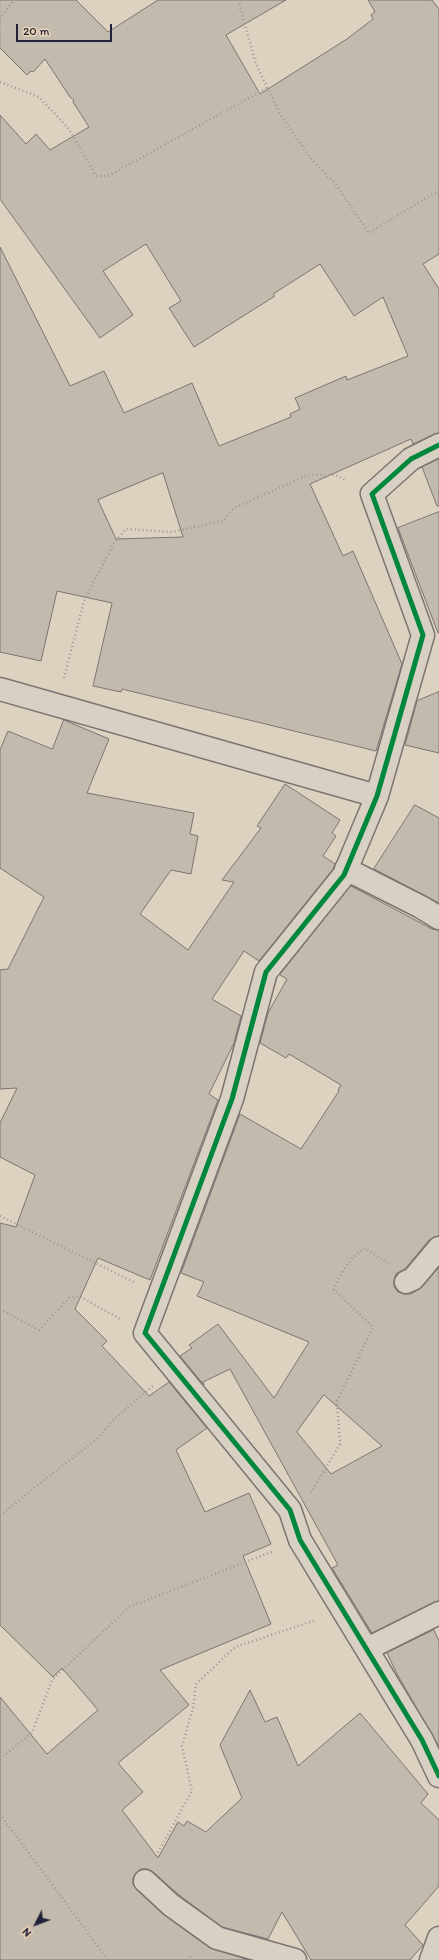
<!DOCTYPE html>
<html>
<head>
<meta charset="utf-8">
<style>
	body { margin:0 }
	#map { position:relative; width:439px; height:1960px; overflow:hidden; background:#ddd1c0; font-family:Itim,sans-serif }
	canvas { display:block }
	.north { position:absolute; left:16px; top:1904px; width:40px; height:40px; -webkit-text-stroke:3px #ead4b3; paint-order:stroke; rotate:228deg; font-size:11px; font-weight:700; line-height:16px; text-align:center; color:#22223b }
	.north::after { content:''; display:block; margin:auto; width:14px; height:18px; background:#22223b; clip-path:polygon(50% 0,100% 100%,50% 72%,0 100%) }
	.scale { position:absolute; left:16px; top:24px; width:96px; height:18px; box-sizing:border-box; border:2px solid #22223b; border-top:0; padding-left:5px; font-size:12px; line-height:14px; white-space:nowrap; color:#22223b; -webkit-text-stroke:3px #ead4b3; paint-order:stroke }
</style>
</head>
<body>
<div id="map">
<canvas width="439" height="1960"></canvas>
<div class="north">N</div>
<div class="scale">20 m</div>
</div>
<script>
const ctx = document.querySelector('canvas').getContext('2d');
ctx.lineJoin = 'round';
function paint(path, color) { ctx.fillStyle = color; ctx.fill(path, 'evenodd'); }
function strokePath(path, color, width, dash) { ctx.strokeStyle = color; ctx.lineWidth = width; ctx.lineCap = dash ? 'butt' : 'round'; ctx.setLineDash(dash || []); ctx.stroke(path); }
const building = new Path2D(`
	M0,0H76L108,32L158,0H286L226,35L260,94L347,39L373,19L371,15L375,12L368,0H432L439,9V254L423,264L439,289V433L413,444L411,439L310,484L343,556L353,551L402,664L376,751L122,689L121,692L93,686L112,603L57,591L41,661L0,652V247L70,386L104,371L124,413L192,383L219,446L291,417L290,414L300,409L295,398L346,376L347,380L408,356L383,297L354,316L320,264L273,294L275,296L194,347L169,308L181,301L146,244L103,271L133,315L100,338L0,199V115L26,144L36,134L50,150L89,127L73,102L74,100L70,97L45,59L33,72L31,71L27,75L0,48ZM163,473L183,537L116,539L98,500Z
	M439,459V506H437L422,467Z
	M439,512V633H438L398,528Z
	M439,692V753L405,745L417,701Z
	M64,720L109,739L87,793L194,813L190,834L198,836L191,874L171,870L140,914L188,950L234,882L222,880L261,828L257,826L285,784L340,820L332,833L336,836L323,856L335,864L333,869L259,961L244,951L212,999L241,1016L234,1043L209,1094L218,1100L150,1280L98,1258L75,1309L107,1341L102,1346L149,1396L169,1382L207,1428L176,1450L205,1512L249,1493L271,1544L243,1556L271,1624L160,1670L189,1705L118,1763L143,1792L122,1810L158,1858L178,1822L184,1826L187,1821L206,1832L242,1798L220,1745L250,1690L265,1722L277,1717L298,1766L360,1713L428,1794L421,1803L439,1820V1886L405,1925L423,1945L410,1960H311L282,1912L268,1939L222,1927L179,1895L153,1872L147,1869H141L136,1873L133,1879V1885L163,1914L210,1948L249,1960H0V1697L47,1754L98,1710L62,1668L53,1677L0,1625V1223L16,1227L35,1175L0,1157V1123L17,1088L0,1089V970L8,969L44,897L0,868V750L8,731L52,749Z
	M415,805L439,818V903L374,869Z
	M351,886L432,929L439,930V1236L429,1240L405,1269L396,1274L394,1281V1287L398,1292L404,1294H411L422,1287L439,1267V1601L372,1633L332,1568L338,1565L230,1369L203,1382L204,1385L180,1356L192,1348L189,1345L218,1324L274,1398L309,1342L197,1296L204,1282L181,1273L240,1114L301,1149L339,1091L338,1090L341,1085L289,1054L286,1058L260,1043L268,1013L287,979L280,975ZM324,1395L382,1446L331,1474L297,1432Z
	M434,1630L439,1641V1747L397,1674L387,1653Z`);
const path = new Path2D(`
	M238,0L256,64L280,114L309,156L336,185L369,233L439,190
	M0,19L14,0
	M0,82L39,97L69,129L96,176H108L267,88
	M64,678L84,601L114,543L126,529L172,532L223,521L234,508L308,475H336L347,481
	M0,1216L134,1282
	M0,1309L39,1330L69,1298L79,1296L120,1319
	M311,1493L340,1444L337,1401L373,1327L334,1290C339,1274 350,1258 365,1248L388,1263
	M0,1516L40,1483L97,1439L112,1421L153,1386
	M0,1759L32,1733L52,1680L129,1607L274,1551
	M0,1814L108,1960
	M156,1856L192,1791L182,1746L193,1708L196,1684L235,1647L316,1620
	M187,1960L192,1955`);
const minor = new Path2D(`
	M439,445L411,459L372,494L423,635L377,796L344,875L266,972L232,1099L145,1333L290,1510L300,1540L422,1740L439,1776
	M0,689L377,796
	M346,869L421,907L439,918
	M406,1282L413,1279L439,1248
	M367,1649L439,1613
	M145,1881L171,1905L217,1938L295,1960
	M431,1960L439,1938`);
const cycleway = new Path2D(`
	M439,445L411,459L372,494L423,635L377,796L344,875L266,972L232,1099L145,1333L290,1510L300,1540L422,1740L439,1776`);
paint(building, '#c3baae');
strokePath(building, '#7b7572', 1);
strokePath(minor, '#7b7572', 25);
strokePath(path, '#9e9892', 2.5, [1, 3]);
strokePath(minor, '#d9d0c4', 22);
strokePath(cycleway, '#00873e', 5);
</script>
</body>
</html>
